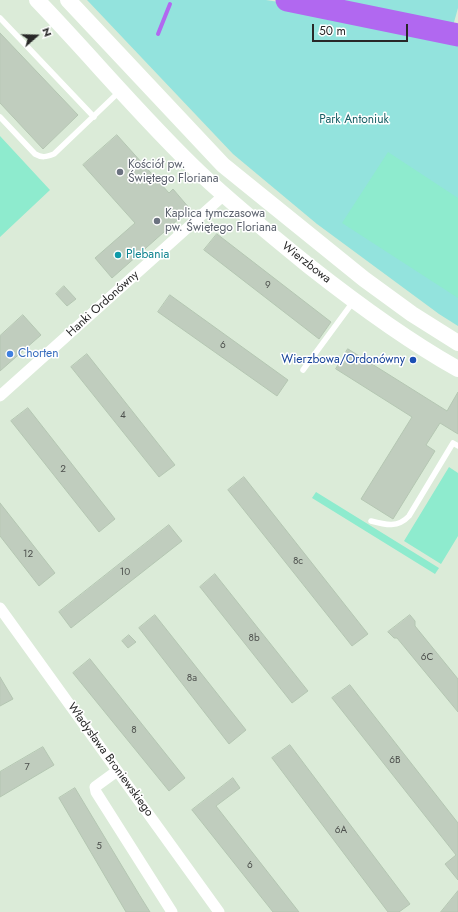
<!DOCTYPE html>
<html>
<head>
<meta charset="utf-8">
<style>
	body { margin:0 }
	#map { position:relative; width:458px; height:912px; overflow:hidden; background:#dbebd8; font-family:Jost,sans-serif }
	canvas { display:block }
	.north { position:absolute; left:16px; top:16px; width:40px; height:40px; -webkit-text-stroke:3px #fff; paint-order:stroke; rotate:70deg; font-size:11px; font-weight:700; line-height:16px; text-align:center; color:#282828 }
	.north::after { content:''; display:block; margin:auto; width:14px; height:18px; background:#282828; clip-path:polygon(50% 0,100% 100%,50% 72%,0 100%) }
	.scale { position:absolute; left:312px; top:24px; width:96px; height:18px; box-sizing:border-box; border:2px solid #282828; border-top:0; padding-left:5px; font-size:12px; line-height:14px; white-space:nowrap; color:#282828; -webkit-text-stroke:3px #fff; paint-order:stroke }
</style>
</head>
<body>
<div id="map">
<canvas width="458" height="912"></canvas>
<div class="north">N</div>
<div class="scale">50 m</div>
</div>
<script>
const ctx = document.querySelector('canvas').getContext('2d');
ctx.lineJoin = 'round';
function paint(path, color) { ctx.fillStyle = color; ctx.fill(path, 'evenodd'); }
function strokePath(path, color, width, dash) { ctx.strokeStyle = color; ctx.lineWidth = width; ctx.lineCap = dash ? 'butt' : 'round'; ctx.setLineDash(dash || []); ctx.stroke(path); }
function label(font, color, halo, rows, align = 'center') {
  ctx.font = font + ' Jost,sans-serif'; ctx.lineWidth = 3; ctx.setLineDash([]); ctx.textBaseline = 'middle'; ctx.strokeStyle = halo; ctx.fillStyle = color; for (const [text, x, y, turn = 0] of rows) {
    ctx.save(); ctx.translate(x, y); ctx.rotate((+turn || 0) * Math.PI / 180); ctx.textAlign = isNaN(turn) ? turn : align; if (halo) ctx.strokeText(text, 0, 0); ctx.fillText(text, 0, 0); ctx.restore();
  }
}
const green = new Path2D(`
	M87,0H266L357,14L458,40V326L439,314L317,224L233,154Z
	M341,0H458V8L451,33Z`);
const pitch = new Path2D(`
	M0,136L50,190L0,237Z
	M388,152L458,198V298L342,223Z
	M449,467L458,473V536L441,564L404,541Z
	M316,492L439,568L435,574L312,498Z`);
const stream = new Path2D(`
	M158,34L170,4`);
const river = new Path2D(`
	M287,0L458,35`);
const building = new Path2D(`
	M0,33L78,115L43,149L0,103Z
	M117,135L169,193L173,189L190,209L112,278L95,258L135,223L83,165Z
	M217,234L331,322L319,339L204,250Z
	M64,286L76,299L67,306L56,294Z
	M170,295L288,380L277,396L158,312Z
	M23,315L41,335L0,371V336Z
	M348,349L447,411L458,392V434L440,423L426,445L435,451L393,519L361,499L412,417L336,369Z
	M87,354L175,465L159,477L71,367Z
	M28,408L115,519L99,532L11,421Z
	M244,477L368,634L352,646L228,490Z
	M0,503L55,573L39,586L0,536Z
	M169,525L182,541L71,628L59,612Z
	M215,574L308,691L292,703L200,587Z
	M155,615L246,730L229,744L139,628Z
	M410,615L415,621V626L458,679V712L397,638H394L388,632Z
	M129,635L136,642L128,648L122,641Z
	M90,659L185,778L169,791L73,673Z
	M0,677L13,699L0,706Z
	M350,685L458,823V880L445,864L456,855L332,698Z
	M290,745L410,904L399,912H388L272,758Z
	M43,747L54,765L0,797V772Z
	M233,778L240,788L216,806L299,912H273L192,810Z
	M75,788L140,896L150,912H126L59,798Z
	M458,891V912H441Z`);
const service = new Path2D(`
	M0,18L94,117
	M0,117L35,154C42,158 46,157 54,154L120,91
	M303,370L353,302
	M371,521C386,525 398,528 409,516L453,443L458,446`);
const minor = new Path2D(`
	M0,396L224,195
	M0,608L219,912
	M117,771L95,787L96,792L172,912`);
const secondary = new Path2D(`
	M37,0C92,57 143,119 201,174C235,206 272,236 309,266C356,303 406,340 458,369
	M68,0L223,165L364,279L412,314L458,343`);
const markers = [
	[120,172,4,"#6b7280"],
	[157,221,4,"#6b7280"],
	[118,255,4,"#0f9aa8"],
	[10,354,4,"#3f7fe0"],
	[413,360,4,"#1a4fb4"]
];
const numberNames = [
	["9",268,286],
	["6",223,346],
	["4",123,416],
	["2",63,470],
	["12",28,555],
	["8c",298,562],
	["10",125,573],
	["8b",254,639],
	["6C",427,658],
	["8a",192,679],
	["8",134,731],
	["6B",395,761],
	["7",27,768],
	["6A",341,831],
	["5",99,847],
	["6",250,866]
];
const parkNames = [
	["Park Antoniuk",354,120]
];
const worshipNames = [
	["Kościół pw.",128,165],
	["Świętego Floriana",128,179],
	["Kaplica tymczasowa",165,214],
	["pw. Świętego Floriana",165,228]
];
const cultureNames = [
	["Plebania",126,255]
];
const streetNames = [
	["Wierzbowa",306,263,38],
	["Hanki Ordonówny",103,304,-42],
	["Władysława Broniewskiego",110,760,54]
];
const shopNames = [
	["Chorten",18,354]
];
const transitNames = [
	["Wierzbowa/Ordonówny",405,360]
];
paint(green, '#93e3dd');
paint(pitch, '#8eebce');
strokePath(stream, '#b168f0', 4);
strokePath(river, '#b168f0', 23);
paint(building, '#c0cdbe');
strokePath(building, '#b4c6b2', 1);
strokePath(service, '#fff', 5.5);
strokePath(minor, '#fff', 11);
strokePath(secondary, '#fff', 16);
for (const [x, y, r, color] of markers) { const dot = new Path2D(); dot.arc(x, y, r, 0, 2 * Math.PI); ctx.fillStyle = color; ctx.fill(dot); strokePath(dot, '#fff', 1.5); }
label('10px', '#4e514e', null, numberNames);
label('12px', '#176065', '#fff', parkNames);
label('12px', '#5b616d', '#fff', worshipNames, 'left');
label('12px', '#0d838f', '#fff', cultureNames, 'left');
label('12px', '#282828', '#fff', streetNames);
label('12px', '#366cbe', '#fff', shopNames, 'left');
label('12px', '#164399', '#fff', transitNames, 'right');
</script>
</body>
</html>
